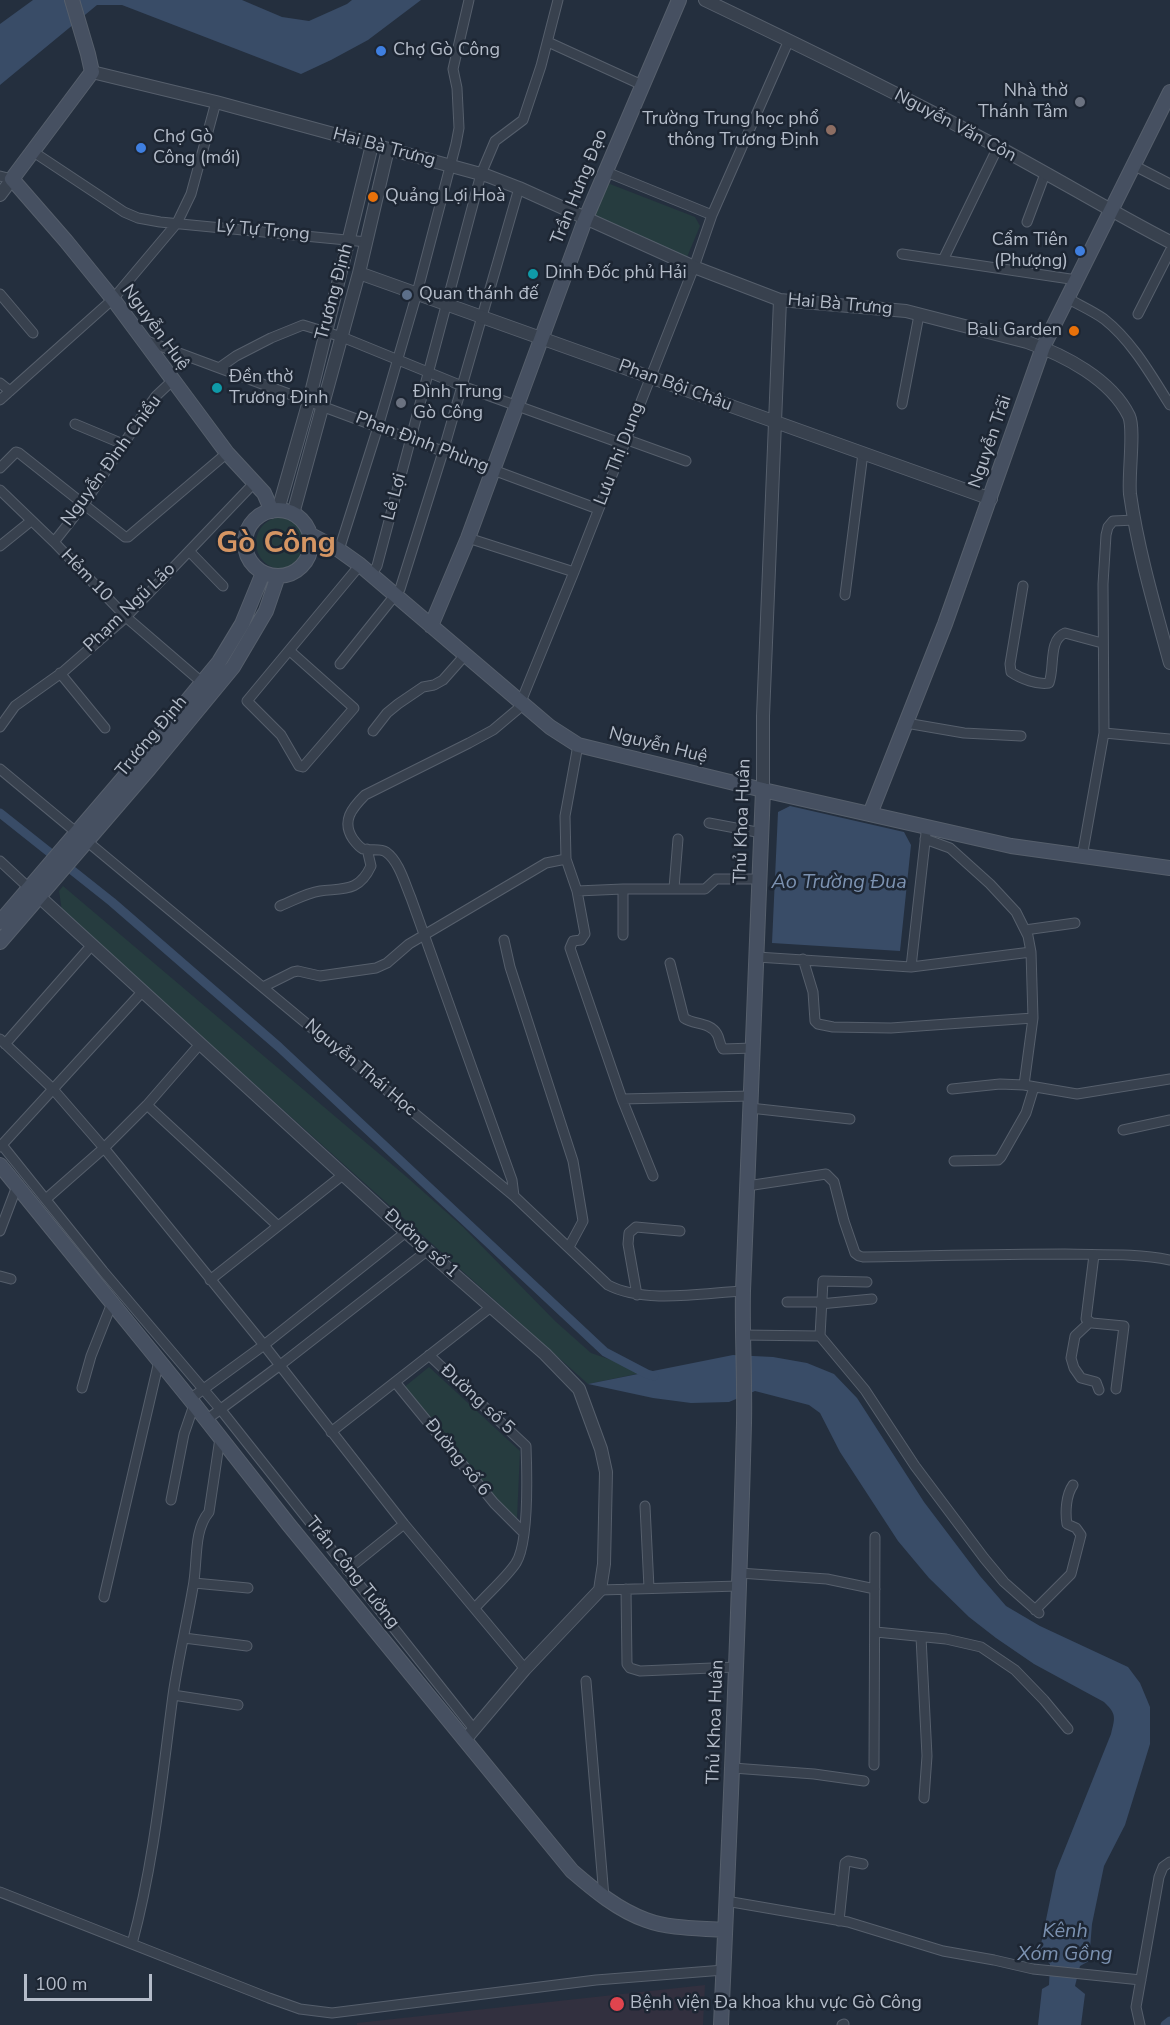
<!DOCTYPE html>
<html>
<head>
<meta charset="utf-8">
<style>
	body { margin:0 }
	#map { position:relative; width:1170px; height:2025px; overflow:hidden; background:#242f3e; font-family:"Nunito Sans",sans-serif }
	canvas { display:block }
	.scale { position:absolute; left:24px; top:1974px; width:128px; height:27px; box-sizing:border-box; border:3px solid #b4bcc9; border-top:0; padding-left:8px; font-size:18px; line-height:21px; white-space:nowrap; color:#b4bcc9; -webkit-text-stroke:4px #1d2633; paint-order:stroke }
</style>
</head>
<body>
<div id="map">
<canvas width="1170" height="2025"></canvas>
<div class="scale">100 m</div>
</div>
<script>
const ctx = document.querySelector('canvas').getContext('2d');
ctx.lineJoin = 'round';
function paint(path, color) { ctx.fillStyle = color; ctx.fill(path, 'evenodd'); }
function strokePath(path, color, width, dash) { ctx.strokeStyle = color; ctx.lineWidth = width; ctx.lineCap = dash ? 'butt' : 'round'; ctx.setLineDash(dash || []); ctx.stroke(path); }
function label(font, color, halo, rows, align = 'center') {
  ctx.font = font + ' "Nunito Sans",sans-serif'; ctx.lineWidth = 5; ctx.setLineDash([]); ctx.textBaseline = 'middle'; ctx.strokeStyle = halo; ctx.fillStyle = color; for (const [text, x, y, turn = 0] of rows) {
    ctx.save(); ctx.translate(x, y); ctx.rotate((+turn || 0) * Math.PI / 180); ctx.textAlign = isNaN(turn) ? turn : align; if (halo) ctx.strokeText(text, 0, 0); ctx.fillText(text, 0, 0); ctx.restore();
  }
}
const medical = new Path2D(`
	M705,1985L703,2025H357V2023Z`);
const green = new Path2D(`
	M610,184L695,217L700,226L687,257L677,260L590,215L603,186Z
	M256 543a26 26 0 1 1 52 0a26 26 0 1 1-52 0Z
	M63,886L409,1179L463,1227L555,1321L591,1353L646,1372L588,1384L62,911L59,891Z
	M429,1367L520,1451L517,1519L513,1523L402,1389Z`);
const water = new Path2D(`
	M33,0H242L282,17L309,21L347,4L352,0H421L368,40L331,60L301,74L122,5H97L0,85V24Z
	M790,806L904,832L911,845L900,951L772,943L778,812Z
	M733,1355L773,1357L807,1363L834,1374L857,1398L924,1502L980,1576L1006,1606L1040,1626L1128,1667L1140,1683L1150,1707V1744L1125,1825L1104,1866L1092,1924L1089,1961L1080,1966L1075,1986L1085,1994L1081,2025H1038L1042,1989L1049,1985L1050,1964L1039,1954L1056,1871L1111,1734C1115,1718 1117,1714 1104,1702L1034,1664L996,1638L969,1617L929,1578L898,1541L840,1452L820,1413L809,1405L755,1391L729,1402L691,1403L653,1398L588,1384Z`);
const canal = new Path2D(`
	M0,813L112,902L279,1047L605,1352L647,1374L654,1376
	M1165,2025L1170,2021`);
const minor = new Path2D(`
	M548,42L642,85
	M32,151L124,212L138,218L160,222L367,242
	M1133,165L1170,184
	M604,171L712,215
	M0,176L12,179
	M1027,222L1045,174
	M902,254L1077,280
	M943,260L998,147
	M0,294L33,333
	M1067,298C1079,305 1093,311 1104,319C1132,341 1151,375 1170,405
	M1138,314L1170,251
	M144,340L598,509
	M219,368L236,356L271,338L303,325L342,337L462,386L623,444
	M0,383L10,391
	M0,400L113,299L177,223L191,194L216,102
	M902,404L919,315
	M75,424L123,444
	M625,439L686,461
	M0,468L16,452L19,453L125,537H128L227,453
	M0,490L54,542L126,617L205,685
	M468,538L574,572
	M54,542L84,504L146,410L156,396L172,381
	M0,546L31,521
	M339,550L378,427L417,293L456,144L459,128L457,88L453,69L469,0
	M189,551L223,586
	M371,575L377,566L481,174L495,141L523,120L541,66L558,0
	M1023,586L1010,664L1011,672C1021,679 1038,685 1049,683C1055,667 1048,640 1065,633L1102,643
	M845,595L863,453
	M290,651L354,708L303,767L299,766L281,735L247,701L360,565
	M340,664L400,589L443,452L519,188
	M60,673L105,728
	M906,723L964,733L1021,736
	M0,727L15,706L64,671L126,617L255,482
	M373,731L387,713L398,704L423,687L434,685L443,680L466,654
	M1104,733L1170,739
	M0,769L514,1196L608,1285C644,1304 703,1293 743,1291
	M709,823L762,833
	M1082,857L1104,733L1103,584L1106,535L1108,527L1113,521L1135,520
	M566,859L565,816L578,745
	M0,861L29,888
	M674,888L678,839
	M577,891L623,889H705L716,879H760
	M280,906C293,901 306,893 320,891C344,888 359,892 371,866L367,849
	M1025,930L1075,923
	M623,935V889
	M504,940L510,967L573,1161L583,1221L569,1247
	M757,957L911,967L1031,952L1028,936L1016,912L990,884L950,848L925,839
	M803,959L813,992L815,1021L818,1024L833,1027L891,1028L1033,1018
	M670,963L684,1018C694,1025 710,1022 717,1034C720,1039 719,1044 723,1049L753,1048
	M911,967L926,833
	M263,987L293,972L298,971L320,976L376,968L387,963L409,944L546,863L566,859L577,891L585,934L581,940L573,941L570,948L622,1099L653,1176
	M0,1039L52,1088L104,1148L264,1345L404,1524L525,1669
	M5,1044L91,946
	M1024,1085L1077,1094L1170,1079
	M952,1089L1000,1084L1024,1085L1033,1018L1031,952
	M622,1099L751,1096
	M147,1105L277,1225
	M750,1108L850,1119
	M1123,1130L1170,1120
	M2,1145L103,1271L221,1410L473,1728
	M0,1147L142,992
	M954,1161L998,1160L1001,1157L1026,1113L1034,1087
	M747,1186L826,1174L834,1182L844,1221L855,1253L859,1256L863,1257C930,1256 998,1254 1065,1254C1100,1255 1135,1253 1170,1260
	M514,1196L512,1180L411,898C405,884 399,861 386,852C380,848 371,851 363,849C359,847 356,843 353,839C341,821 352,808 365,795L469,743L493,730L518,709L574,572L694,267L712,215L789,40
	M46,1199L104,1148L147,1105L200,1044
	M0,1231L17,1186
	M1094,1255L1086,1319L1092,1323L1124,1326L1116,1389
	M0,1276L11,1279
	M210,1280L344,1174
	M867,1282L823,1281L820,1336L865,1390L915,1466L984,1558L1004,1582L1039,1613
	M637,1295L628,1244L629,1233L636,1227L680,1231
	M787,1302H820
	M820,1304L872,1299
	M1090,1322L1075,1336L1071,1358L1074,1368L1081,1378L1096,1382L1099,1390
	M742,1335L820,1336
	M429,1355L526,1446C527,1472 529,1542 516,1563C506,1578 487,1594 475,1608
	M395,1382L494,1503L523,1532
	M82,1388L91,1356L112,1303
	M190,1399L264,1345L406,1232
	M206,1420L279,1366L428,1250
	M331,1432L491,1307
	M171,1500L184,1434L194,1405
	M645,1506L649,1588
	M347,1570L404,1524
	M739,1573L827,1579L875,1589
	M194,1583L248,1588
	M626,1589L627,1664L630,1668L640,1671L736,1667
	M600,1590L739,1586
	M104,1597L159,1361
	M1035,1610L1071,1574L1081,1535L1076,1528L1067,1524C1065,1512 1066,1495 1073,1485
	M876,1632L946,1639L981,1647L1015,1670L1044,1700L1068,1729
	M921,1637L927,1756L924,1798
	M184,1638L247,1646
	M586,1681L604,1897
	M173,1695L238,1705
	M874,1765L875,1537
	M733,1768L814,1774L864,1781
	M0,1892L269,1998L300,2009L332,2013L596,1980L724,1970
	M726,1901L848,1922L943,1951L994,1960L1033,1969L1141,1980
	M839,1921L845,1863L848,1861L863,1864
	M132,1944C154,1863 162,1778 173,1695C178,1659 187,1623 193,1587C198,1562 193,1531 209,1512L220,1438
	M842,2025L844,2024
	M1140,2025L1136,2007L1159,1877L1163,1867L1170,1862`);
const tertiary = new Path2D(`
	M705,0C803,47 902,95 998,147C1056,178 1112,212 1170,242
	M92,72L216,102L488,176L519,188L694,267L780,300L906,311L1027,342C1064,355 1111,379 1129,416C1135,429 1128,476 1130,494C1138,551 1155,608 1170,663
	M0,195L12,179
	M359,273L991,499
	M278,510L309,401L372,145
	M293,514L359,273L388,149
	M763,790V716L780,300
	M33,891L406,1232L545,1354L579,1389L601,1449L606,1472L604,1564L600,1590L525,1669L465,1740`);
const secondary = new Path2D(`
	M72,0L88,54L92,72L12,179L66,241L113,299L227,453L264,493L272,511
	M245 543a33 33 0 1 1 66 0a33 33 0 1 1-66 0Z
	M311,535L339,550L360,565L550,727L578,745L763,790L1011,846L1170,868
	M431,626L468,538L585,220L679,0
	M870,814L945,624L1043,347L1170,92
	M0,922L126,775L219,662L242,624L263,573
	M0,942L148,770L233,667L266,611L278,576
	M0,1165L190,1399L289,1525L572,1871C594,1890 618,1910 646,1920C670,1929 699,1928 725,1930
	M721,2025C730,1824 739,1623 744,1423C745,1379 742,1335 743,1291L763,790`);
const markers = [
	[381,51,6,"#3f7fe0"],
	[1080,102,6,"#6b7280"],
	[831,130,6,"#8d6e63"],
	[141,148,6,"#3f7fe0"],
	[373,197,6,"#e8710a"],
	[1080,251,6,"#3f7fe0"],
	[533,274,6,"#0f9aa8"],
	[407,295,6,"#5c6f8a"],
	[1074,331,6,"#e8710a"],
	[217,388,6,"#0f9aa8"],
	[401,403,6,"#6b7280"],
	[617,2004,8,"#e0444e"]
];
const poiNames = [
	["Chợ Gò Công",393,51],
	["Nhà thờ",1068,92,"right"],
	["Thánh Tâm",1068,113,"right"],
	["Trường Trung học phổ",819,120,"right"],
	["thông Trương Định",819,141,"right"],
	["Chợ Gò",153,138],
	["Công (mới)",153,159],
	["Quảng Lợi Hoà",385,197],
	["Cẩm Tiên",1068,241,"right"],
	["(Phượng)",1068,262,"right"],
	["Dinh Đốc phủ Hải",545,274],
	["Quan thánh đế",419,295],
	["Bali Garden",1062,331,"right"],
	["Đền thờ",229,378],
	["Trương Định",229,399],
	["Đình Trung",413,393],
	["Gò Công",413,414],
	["Bệnh viện Đa khoa khu vực Gò Công",630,2004]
];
const streetNames = [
	["Nguyễn Văn Côn",955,126,28],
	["Hai Bà Trưng",384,148,15],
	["Trần Hưng Đạo",580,187,-68],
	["Lý Tự Trọng",263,231,5],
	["Trương Định",335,292,-75],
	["Hai Bà Trưng",840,305,5],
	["Nguyễn Huệ",155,328,54],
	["Phan Bội Châu",675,386,20],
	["Nguyễn Trãi",991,442,-71],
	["Phan Đình Phùng",422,443,21],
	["Lưu Thị Dung",620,454,-69],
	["Nguyễn Đình Chiểu",112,461,-54],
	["Lê Lợi",395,497,-75],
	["Hẻm 10",86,576,46],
	["Phạm Ngũ Lão",130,608,-44],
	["Trương Định",152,737,-50],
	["Nguyễn Huệ",658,746,14],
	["Thủ Khoa Huân",743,821,-88],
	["Nguyễn Thái Học",360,1068,40],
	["Đường số 1",421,1244,42],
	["Đường số 5",477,1400,43],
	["Đường số 6",457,1458,51],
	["Trần Công Tường",352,1573,51],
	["Thủ Khoa Huân",716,1722,-88]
];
const waterNames = [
	["Ao Trường Đua",839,883],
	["Kênh",1065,1932],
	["Xóm Gồng",1065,1955]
];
const townNames = [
	["Gò Công",276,545]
];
paint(medical, '#32303f');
paint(green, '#263c3f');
paint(water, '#394c67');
strokePath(canal, '#394c67', 9);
strokePath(minor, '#565f6c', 11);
strokePath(tertiary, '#565f6c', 14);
strokePath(secondary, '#565f6c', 16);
strokePath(minor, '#38414e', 9);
strokePath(tertiary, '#38414e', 12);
strokePath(secondary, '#465061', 14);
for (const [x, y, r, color] of markers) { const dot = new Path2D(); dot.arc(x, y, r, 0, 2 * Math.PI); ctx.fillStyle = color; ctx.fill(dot); strokePath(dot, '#1d2633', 2); }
label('18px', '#b4bcc9', '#1d2633', poiNames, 'left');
label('18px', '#b4bcc9', '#1d2633', streetNames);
label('italic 20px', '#7c92b1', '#1d2633', waterNames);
label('bold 30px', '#d59563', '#1d2633', townNames);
</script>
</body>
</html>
